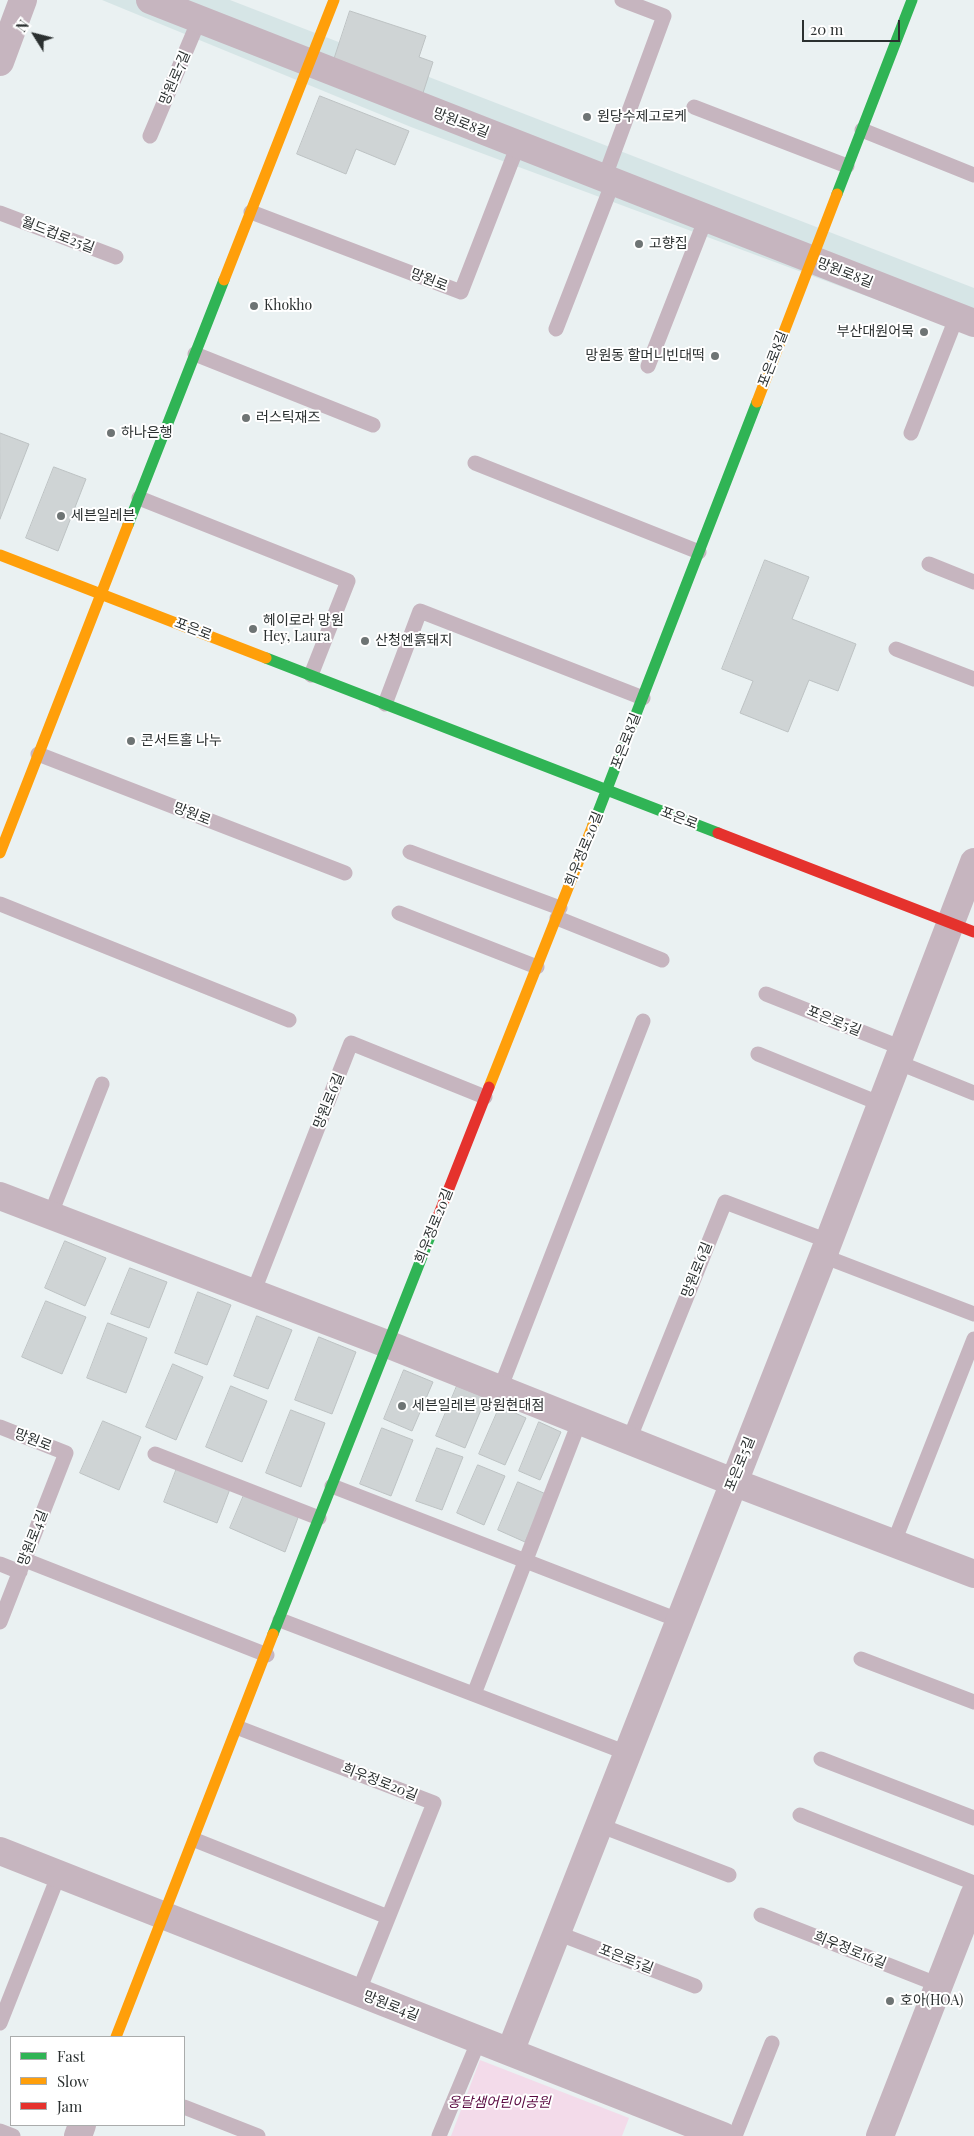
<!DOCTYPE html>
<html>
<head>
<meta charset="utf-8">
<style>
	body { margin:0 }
	#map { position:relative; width:974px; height:2136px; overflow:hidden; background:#eaf1f2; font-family:"Playfair Display",serif }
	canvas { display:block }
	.legend { position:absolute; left:10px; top:2036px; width:175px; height:90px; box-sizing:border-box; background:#fff; border:1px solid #aaacac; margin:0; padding:6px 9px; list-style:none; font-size:15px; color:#2b3030 }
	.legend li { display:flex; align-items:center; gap:10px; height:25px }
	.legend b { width:25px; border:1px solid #aaacac }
	.north { position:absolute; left:10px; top:10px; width:50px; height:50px; -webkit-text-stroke:4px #fff; paint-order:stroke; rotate:306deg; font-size:14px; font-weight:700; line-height:20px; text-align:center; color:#2b3030 }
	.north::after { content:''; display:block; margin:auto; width:18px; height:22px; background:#2b3030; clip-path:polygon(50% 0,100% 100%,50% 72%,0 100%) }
	.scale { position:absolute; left:802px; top:20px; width:98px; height:22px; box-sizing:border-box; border:2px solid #2b3030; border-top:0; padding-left:6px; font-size:15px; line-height:18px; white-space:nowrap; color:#2b3030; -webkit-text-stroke:4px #fff; paint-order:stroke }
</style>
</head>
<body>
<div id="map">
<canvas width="974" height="2136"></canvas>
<ul class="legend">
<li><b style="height:6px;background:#30b455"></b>Fast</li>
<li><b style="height:6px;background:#ff9f0a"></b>Slow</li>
<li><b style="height:6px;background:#e5322d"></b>Jam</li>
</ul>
<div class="north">N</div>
<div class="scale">20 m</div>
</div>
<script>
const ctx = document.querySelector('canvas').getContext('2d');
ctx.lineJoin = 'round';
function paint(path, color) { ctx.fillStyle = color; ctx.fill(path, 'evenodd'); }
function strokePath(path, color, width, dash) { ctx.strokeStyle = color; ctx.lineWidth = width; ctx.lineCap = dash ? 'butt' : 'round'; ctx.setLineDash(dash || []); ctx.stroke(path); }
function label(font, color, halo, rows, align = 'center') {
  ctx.font = font + ' "Playfair Display","Noto Sans KR",serif'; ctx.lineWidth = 4; ctx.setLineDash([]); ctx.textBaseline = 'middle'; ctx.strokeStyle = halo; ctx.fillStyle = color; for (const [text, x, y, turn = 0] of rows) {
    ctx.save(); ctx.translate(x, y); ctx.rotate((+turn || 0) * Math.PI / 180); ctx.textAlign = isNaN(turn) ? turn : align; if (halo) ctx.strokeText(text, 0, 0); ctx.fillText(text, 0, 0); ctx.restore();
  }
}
const built = new Path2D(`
	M102,0H230L974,288V336L411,127Z`);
const green = new Path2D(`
	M480,2060L629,2118L622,2136H451Z`);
const building = new Path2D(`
	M350,11L426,36L419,57L433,62L422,96L332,66Z
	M320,96L409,131L395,165L356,149L346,174L297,154Z
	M0,433L29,444L0,519Z
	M54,467L86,479L58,551L26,538Z
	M765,560L809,577L792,619L856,644L838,691L809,680L788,732L740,713L753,681L722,669Z
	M65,1241L106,1258L85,1306L45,1288Z
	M130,1268L167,1282L149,1328L111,1314Z
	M198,1292L231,1305L207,1365L175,1353Z
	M46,1301L86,1317L62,1374L22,1357Z
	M257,1316L292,1330L268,1389L234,1376Z
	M108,1323L147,1338L126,1393L87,1378Z
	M319,1337L356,1352L332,1414L295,1400Z
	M173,1364L203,1377L176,1440L146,1427Z
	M404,1370L433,1382L412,1431L384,1419Z
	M231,1386L267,1401L242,1462L206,1447Z
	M457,1386L486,1398L465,1448L436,1436Z
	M500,1406L526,1418L505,1465L479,1454Z
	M291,1410L325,1423L301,1487L266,1473Z
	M103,1421L141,1437L119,1490L80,1473Z
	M539,1422L561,1432L540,1480L519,1471Z
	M382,1428L413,1440L391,1496L360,1484Z
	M437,1448L463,1457L442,1510L416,1501Z
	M478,1465L505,1476L484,1525L457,1513Z
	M177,1468L230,1489L217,1523L164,1502Z
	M518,1482L546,1494L525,1542L498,1530Z
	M244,1495L299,1515L285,1552L230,1528Z`);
const lane = new Path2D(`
	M694,107L847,166
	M862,130L974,175
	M150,136L199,20
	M604,179L664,16L622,0
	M251,212L461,292L518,145
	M0,213L116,257
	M556,329L613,182
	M195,354L373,425
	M648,366L706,218
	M911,433L957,316
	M475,463L699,552
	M139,498L348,581L311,675
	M929,564L974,582
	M896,649L974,679
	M385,704L420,611L643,698
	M38,754L345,873
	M410,852L560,908
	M0,904L289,1020
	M399,913L537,967
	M557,918L662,960
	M766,994L902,1048
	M758,1054L881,1104
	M897,1062L974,1093
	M50,1216L102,1084
	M823,1256L974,1314
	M253,1293L351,1043L485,1097
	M500,1389L643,1021
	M0,1427L66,1453L0,1622
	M629,1440L725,1202L828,1241
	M155,1454L319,1518
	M332,1486L678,1620
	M894,1542L974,1339
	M25,1560L267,1655
	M0,1564L20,1572
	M280,1620L627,1753
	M861,1659L974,1702
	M474,1694L580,1420
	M239,1728L434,1803L358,1993
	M821,1759L974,1818
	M800,1815L974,1883
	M599,1825L729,1875
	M195,1840L388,1917
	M761,1915L939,1985
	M557,1933L695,1986
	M0,2023L59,1874
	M184,2107L258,2136
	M0,2131L13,2136
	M439,2136L479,2040
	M735,2136L772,2043`);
const street = new Path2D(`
	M150,0L974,323
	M0,62L23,0
	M0,1196L387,1344L733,1482L974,1574
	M0,1851L723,2136
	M510,2052L823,1256L974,862
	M78,2136L82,2125
	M880,2136L974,1895`);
const fast = new Path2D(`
	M837,194L912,0
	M128,525L224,280
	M266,658L718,833
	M593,825L757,402
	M273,1634L433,1229`);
const slow = new Path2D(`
	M224,280L334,0
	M757,402L837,194
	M0,555L266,658
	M0,853L128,525
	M489,1087L593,825
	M116,2037L273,1634`);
const jam = new Path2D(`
	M718,833L974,932
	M433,1229L489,1087`);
const markers = [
	[587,117,5,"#6e7474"],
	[639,244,5,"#6e7474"],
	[254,306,5,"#6e7474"],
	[924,332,5,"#6e7474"],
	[715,356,5,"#6e7474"],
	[246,418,5,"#6e7474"],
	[111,433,5,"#6e7474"],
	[61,516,5,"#6e7474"],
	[253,629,5,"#6e7474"],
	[365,641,5,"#6e7474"],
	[131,741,5,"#6e7474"],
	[402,1406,5,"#6e7474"],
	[890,2001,5,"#6e7474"]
];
const streetNames = [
	["망원로7길",175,78,-67],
	["망원로8길",461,123,21],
	["월드컵로25길",58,235,21],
	["망원로8길",845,273,21],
	["망원로",429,280,21],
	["포은로8길",773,359,-69],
	["포은로",193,629,21],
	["포은로8길",626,741,-69],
	["망원로",192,814,21],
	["포은로",679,818,21],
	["희우정로20길",584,849,-68],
	["포은로5길",834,1021,22],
	["망원로6길",329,1101,-68],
	["희우정로20길",434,1226,-68],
	["망원로6길",697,1270,-68],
	["망원로",33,1440,21],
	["포은로5길",740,1464,-68],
	["망원로4길",33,1538,-69],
	["희우정로20길",380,1782,21],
	["희우정로16길",850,1950,22],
	["포은로5길",626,1959,21],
	["망원로4길",391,2006,21]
];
const poiNames = [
	["원당수제고로케",597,117],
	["고향집",649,244],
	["Khokho",264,306],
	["부산대원어묵",914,332,"right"],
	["망원동 할머니빈대떡",705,356,"right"],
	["러스틱재즈",256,418],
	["하나은행",121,433],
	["세븐일레븐",71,516],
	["헤이로라 망원",263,621],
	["Hey, Laura",263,637],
	["산청엔흙돼지",375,641],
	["콘서트홀 나누",141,741],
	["세븐일레븐 망원현대점",412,1406],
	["호아(HOA)",900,2001]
];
const parkNames = [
	["옹달샘어린이공원",499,2103]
];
paint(built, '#d6e5e6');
paint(green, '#f3dbea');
paint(building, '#cfd4d5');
strokePath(building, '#bdc2c3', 1);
strokePath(lane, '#c6b5bf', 15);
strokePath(street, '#c6b5bf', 28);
strokePath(fast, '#30b455', 11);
strokePath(slow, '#ff9f0a', 11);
strokePath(jam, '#e5322d', 11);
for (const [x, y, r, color] of markers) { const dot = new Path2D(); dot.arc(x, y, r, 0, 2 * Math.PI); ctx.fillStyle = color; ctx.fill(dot); strokePath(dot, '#fff', 2); }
label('14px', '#2b3030', '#fff', streetNames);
label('14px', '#2b3030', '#fff', poiNames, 'left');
label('italic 14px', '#590840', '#fff', parkNames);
</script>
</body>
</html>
